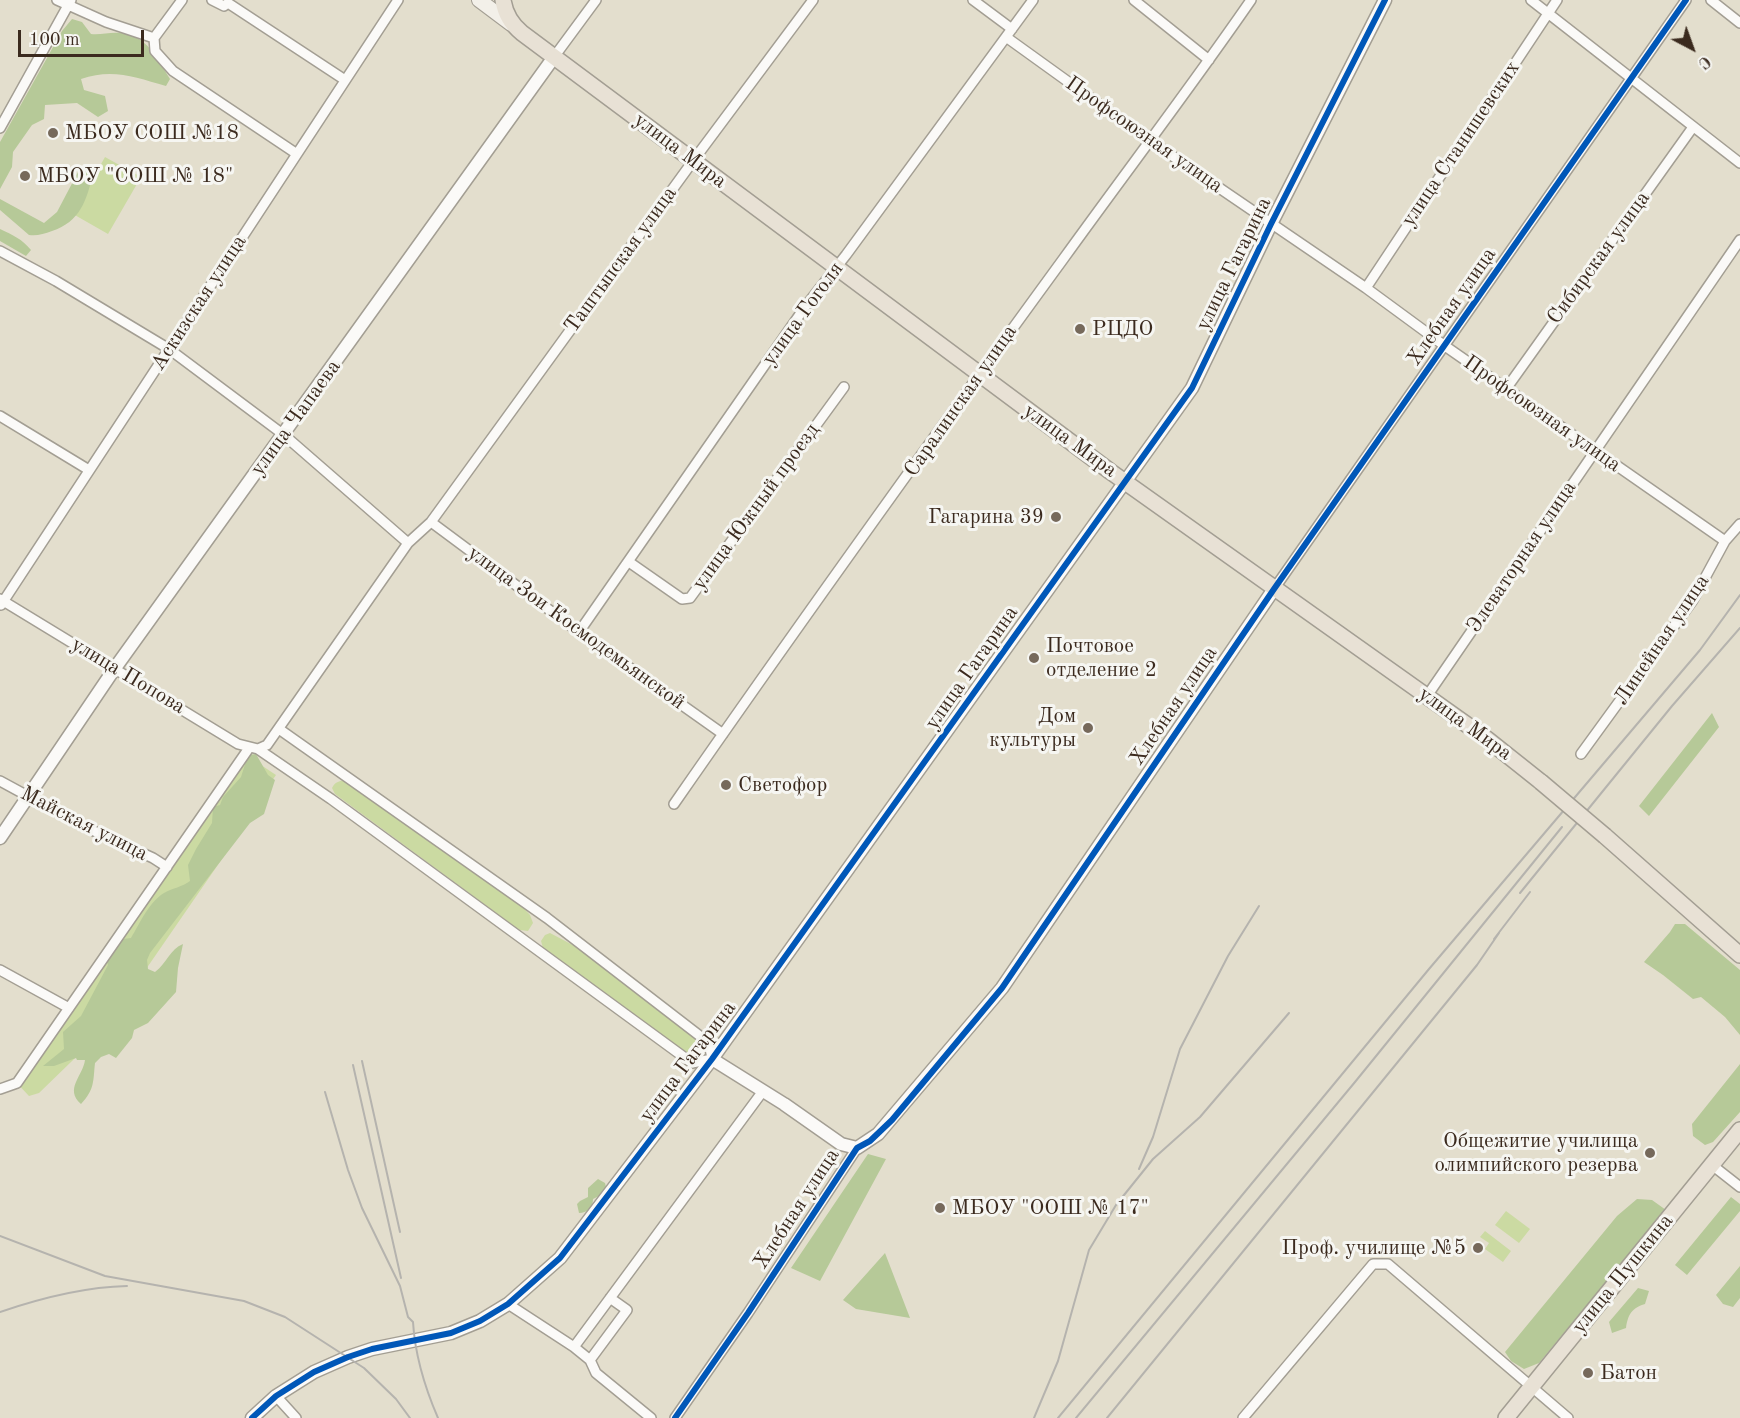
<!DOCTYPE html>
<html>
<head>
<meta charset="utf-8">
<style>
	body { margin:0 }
	#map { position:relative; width:1740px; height:1418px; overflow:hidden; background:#e3decd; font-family:"Old Standard TT",serif }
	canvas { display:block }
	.north { position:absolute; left:1662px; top:18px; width:60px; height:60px; -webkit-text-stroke:4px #f6f6f2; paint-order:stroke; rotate:139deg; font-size:16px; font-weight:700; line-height:24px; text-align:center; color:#3b2a1e }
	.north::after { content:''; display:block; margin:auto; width:21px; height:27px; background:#3b2a1e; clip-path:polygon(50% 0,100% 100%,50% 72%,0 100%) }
	.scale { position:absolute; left:18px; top:30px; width:126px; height:27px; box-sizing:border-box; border:3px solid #3b2a1e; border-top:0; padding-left:8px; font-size:18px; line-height:21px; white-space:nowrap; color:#3b2a1e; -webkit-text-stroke:4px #f6f6f2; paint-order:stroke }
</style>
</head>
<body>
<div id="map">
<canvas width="1740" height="1418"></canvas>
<div class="north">С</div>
<div class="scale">100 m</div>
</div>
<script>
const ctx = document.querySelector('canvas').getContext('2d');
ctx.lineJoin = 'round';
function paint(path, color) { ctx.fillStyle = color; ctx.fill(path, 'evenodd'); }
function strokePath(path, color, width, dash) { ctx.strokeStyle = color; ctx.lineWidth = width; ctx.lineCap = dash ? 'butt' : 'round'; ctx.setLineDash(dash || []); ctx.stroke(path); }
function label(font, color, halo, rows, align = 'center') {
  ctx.font = font + ' "Old Standard TT",serif'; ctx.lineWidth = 6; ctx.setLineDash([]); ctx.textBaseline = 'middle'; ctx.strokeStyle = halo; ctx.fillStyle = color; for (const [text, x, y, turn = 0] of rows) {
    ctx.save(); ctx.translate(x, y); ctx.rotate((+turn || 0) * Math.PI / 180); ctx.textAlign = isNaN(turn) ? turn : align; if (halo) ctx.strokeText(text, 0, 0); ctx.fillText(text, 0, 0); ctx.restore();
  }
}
const green = new Path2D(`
	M105,157L141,177L108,234L73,214Z
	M243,753L276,775L241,825L244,827L104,1030L39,1093L29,1096L13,1079Z
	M345,780L519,903L530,915L533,923L528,931L520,930L515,927L335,794L332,788C335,782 339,781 345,780Z
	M550,933L586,952L693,1036C700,1043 702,1049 693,1056L682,1052L543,948L541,941L545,935Z
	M1506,1211L1530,1229L1519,1243L1495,1225Z
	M1485,1231L1511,1251L1503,1262L1485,1249L1489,1243L1480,1237Z`);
const forest = new Path2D(`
	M72,19L82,22L91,34C101,35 110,32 120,33C147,35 157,58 170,79L166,86C135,77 112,68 81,79L84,90L105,96L108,111L98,117L77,103L45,105L44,119L32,125L13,152L12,167L0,189V142L62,31Z
	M86,166L93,173C87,200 80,222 52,231C44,234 37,236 29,235L0,210V199L44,223L57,212L78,172Z
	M0,229C13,235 22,239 31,250L26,256L0,241Z
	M1712,713L1719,727L1649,816L1639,806Z
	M256,754L268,775L275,780L264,814L250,823L150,953L147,960L148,969L155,972C167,963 170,949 183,944L178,968L176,992L148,1023L134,1030L132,1038L116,1058L109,1054L101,1057L95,1063C93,1081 95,1089 81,1104C64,1089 83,1076 85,1060H77L76,1058L54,1066H43L64,1049L63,1032L81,1016L108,965L103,949L108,942L114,937L123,939L131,938C140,923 149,902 164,893C173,888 182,887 190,881L188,865L196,849L212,823L213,807L220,805L223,797L241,777L248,755Z
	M1675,924H1685L1740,970V1035L1725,1017L1701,997L1693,999L1663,975L1644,962L1670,932Z
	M1740,1064V1112L1713,1142L1705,1145L1693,1136L1692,1124Z
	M868,1154L886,1159L820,1281L791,1268Z
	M598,1179L605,1183L606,1187L601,1195L593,1199C593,1208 587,1213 579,1213L577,1204L580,1201L588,1197V1188Z
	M1731,1197L1740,1204V1211L1687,1275L1675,1265Z
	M1637,1199L1652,1200L1666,1210L1539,1363L1524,1369L1511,1361L1505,1352L1617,1216Z
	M885,1253L910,1318L856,1309L843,1300Z
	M1740,1266V1298L1733,1307L1723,1304L1716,1295Z
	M1638,1288L1649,1291L1645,1304C1632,1308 1628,1314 1626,1328L1612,1333L1609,1322Z`);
const minor = new Path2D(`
	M57,0L106,22L154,38L155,51L173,71L297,154
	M212,0L224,6L228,3L345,80
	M973,0L1012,29
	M1134,0L1209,60
	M1531,0L1740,163
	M1711,0L1740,23
	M1006,37L1149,140L1366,288L1445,346L1725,541
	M154,38L182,0
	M554,57L596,0
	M0,128L71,0
	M0,251L56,281L169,349L284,435L408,543
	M1366,288L1557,0
	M1506,389L1693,127
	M0,416L89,470
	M431,522L579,632L723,734
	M629,562L682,599L690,598L844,387
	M1274,589L1686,0
	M0,599L238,744L258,749L331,799L692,1063L712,1059L709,1043L547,918L279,729
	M1,605L398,0
	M579,632L805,307L846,255L1033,0
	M1427,696L1740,240
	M258,749L267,745L408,543L431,522L693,161L813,0
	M1581,754L1693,600L1725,541L1740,524
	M0,781L83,826L153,858L167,867
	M674,804C801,621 932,439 1064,258C1126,172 1191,87 1251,0
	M0,970L69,1008
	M0,1089L17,1083L249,748
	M1712,1165L1740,1187
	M508,1304L574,1347L590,1360L596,1373L651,1418
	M574,1347L763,1091
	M590,1360L627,1310L610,1298
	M276,1396L296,1418
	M675,1418L748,1313L857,1148
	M1243,1418L1373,1264H1388L1568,1418`);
const tertiary = new Path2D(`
	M0,838L115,668L554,57
	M712,1059L784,1104L841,1144L857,1148L878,1134L1002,988L1274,589
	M252,1418L276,1396L314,1372L348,1357L372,1349L451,1333L480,1321L508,1304L560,1258L712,1059L1192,388L1271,224L1385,0`);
const secondary = new Path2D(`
	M479,0L511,24`);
const primary = new Path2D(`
	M503,0C505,14 511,24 522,33L1111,472L1487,739L1541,782
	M1605,836L1740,955
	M1506,1418L1740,1130`);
const rail = new Path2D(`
	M1520,893L1672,706L1740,628
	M1494,939L1530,892
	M362,1061L400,1232
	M353,1065L401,1278
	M325,1092L348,1170L362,1208L400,1286L408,1317L413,1322C415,1355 425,1388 438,1418
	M1139,1169L1153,1137L1180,1049L1228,956L1259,906
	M0,1236L105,1276L244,1301L285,1317L364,1368L396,1399L410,1418
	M0,1312C41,1298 84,1287 127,1286
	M1034,1418L1058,1361L1089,1250L1116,1205L1153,1159L1200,1117L1289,1013
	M1058,1418L1429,969L1700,650L1740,595
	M1076,1418L1355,1082L1562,827
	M1107,1418L1477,965L1499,933`);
const primaryBridge = new Path2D(`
	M1541,782L1605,836`);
const cycleway = new Path2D(`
	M252,1418L276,1396L314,1372L348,1357L372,1349L451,1333L480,1321L508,1304L560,1258L712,1059L1192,388L1271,224L1385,0
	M675,1418L748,1313L857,1148L870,1141L892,1120L1002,988L1274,589L1686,0`);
const markers = [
	[53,133,6,"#76695b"],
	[25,176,6,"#76695b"],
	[1080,329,6,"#76695b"],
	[1056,517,6,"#76695b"],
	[1034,658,6,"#76695b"],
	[1088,728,6,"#76695b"],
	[726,785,6,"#76695b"],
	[1650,1153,6,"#76695b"],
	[940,1208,6,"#76695b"],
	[1478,1248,6,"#76695b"],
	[1588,1373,6,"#76695b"]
];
const poiNames = [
	["МБОУ СОШ №18",65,133],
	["МБОУ \"СОШ № 18\"",37,176],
	["РЦДО",1092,329],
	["Гагарина 39",1044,517,"right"],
	["Почтовое",1046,646],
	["отделение 2",1046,670],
	["Дом",1076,716,"right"],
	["культуры",1076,740,"right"],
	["Светофор",738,785],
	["Общежитие училища",1638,1141,"right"],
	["олимпийского резерва",1638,1165,"right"],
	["МБОУ \"ООШ № 17\"",952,1208],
	["Проф. училище №5",1466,1248,"right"],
	["Батон",1600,1373]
];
const streetNames = [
	["Профсоюзная улица",1144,135,35],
	["улица Станишевских",1461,144,-56],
	["улица Мира",680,151,37],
	["Сибирская улица",1599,258,-54],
	["Таштыпская улица",621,260,-54],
	["улица Гагарина",1234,264,-64],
	["Аскизская улица",199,303,-57],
	["Хлебная улица",1452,307,-55],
	["улица Гоголя",803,314,-54],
	["Саралинская улица",961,401,-55],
	["Профсоюзная улица",1542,414,35],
	["улица Чапаева",296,418,-54],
	["улица Мира",1070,441,36],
	["улица Южный проезд",756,507,-54],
	["Элеваторная улица",1522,557,-56],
	["улица Зои Космодемьянской",576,628,36],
	["Линейная улица",1662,640,-56],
	["улица Гагарина",972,668,-55],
	["улица Попова",128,676,31],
	["Хлебная улица",1174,706,-56],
	["улица Мира",1465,724,36],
	["Майская улица",84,824,27],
	["улица Гагарина",688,1062,-53],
	["Хлебная улица",797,1209,-57],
	["улица Пушкина",1623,1274,-51]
];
paint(green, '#cbdaa2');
paint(forest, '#b6c998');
strokePath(minor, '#a39e93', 12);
strokePath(tertiary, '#a39e93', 15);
strokePath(secondary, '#a39e93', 16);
strokePath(primary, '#a39e93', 18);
strokePath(minor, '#fbfaf8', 9);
strokePath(tertiary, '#fbfaf8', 12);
strokePath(secondary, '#f3f0e9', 14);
strokePath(primary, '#e8e1d5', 15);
strokePath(rail, '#b5b3ae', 2);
strokePath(primaryBridge, '#a39e93', 18, []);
strokePath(primaryBridge, '#e8e1d5', 15);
strokePath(cycleway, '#0057b8', 6);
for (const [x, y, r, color] of markers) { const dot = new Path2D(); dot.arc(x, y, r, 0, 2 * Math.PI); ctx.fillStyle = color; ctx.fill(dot); strokePath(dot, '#f6f6f2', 2); }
label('21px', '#3b2a1e', '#f6f6f2', poiNames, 'left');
label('21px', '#3b2a1e', '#f6f6f2', streetNames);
</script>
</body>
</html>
